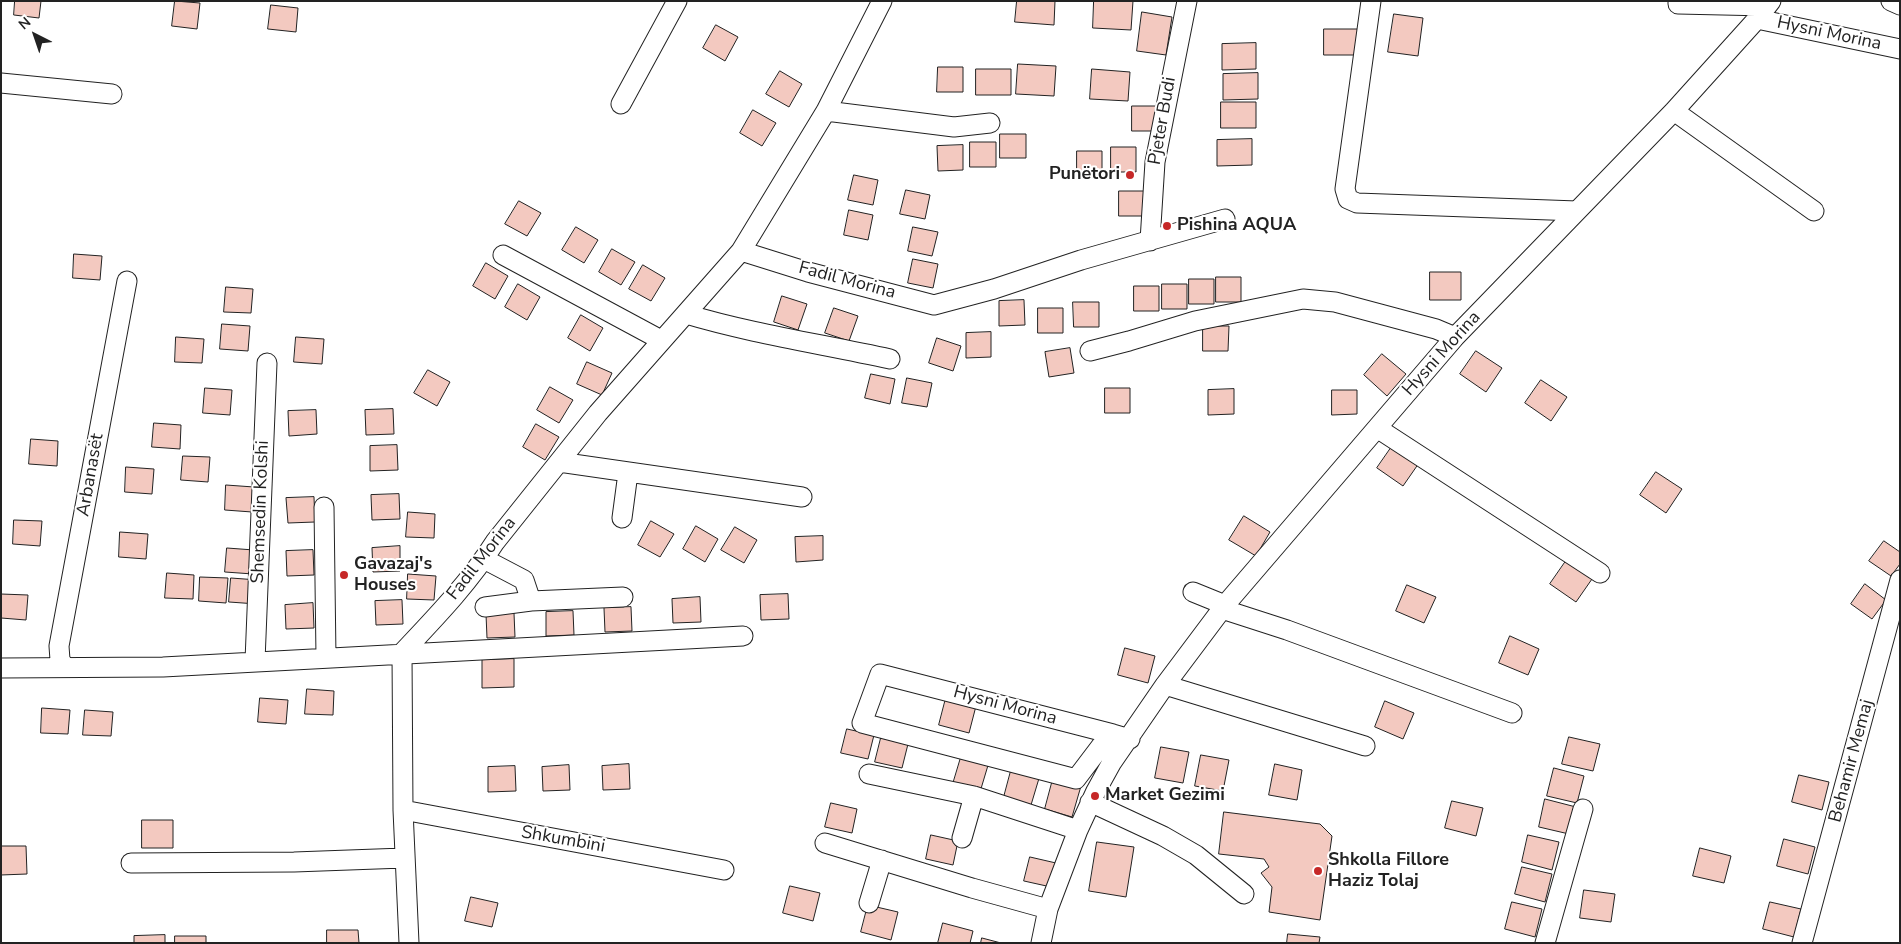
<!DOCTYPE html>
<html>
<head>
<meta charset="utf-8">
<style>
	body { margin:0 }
	#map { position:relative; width:1901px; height:944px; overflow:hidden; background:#fff; font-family:"Nunito Sans",sans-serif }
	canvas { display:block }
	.frame { position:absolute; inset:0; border:2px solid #222; pointer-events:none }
	.north { position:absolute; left:10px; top:10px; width:50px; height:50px; -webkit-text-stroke:4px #fff; paint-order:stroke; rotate:319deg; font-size:14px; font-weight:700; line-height:20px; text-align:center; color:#222 }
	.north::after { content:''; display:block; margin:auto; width:18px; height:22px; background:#222; clip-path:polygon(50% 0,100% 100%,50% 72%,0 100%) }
</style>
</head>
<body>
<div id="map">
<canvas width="1901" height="944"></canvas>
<div class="frame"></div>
<div class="north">N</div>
</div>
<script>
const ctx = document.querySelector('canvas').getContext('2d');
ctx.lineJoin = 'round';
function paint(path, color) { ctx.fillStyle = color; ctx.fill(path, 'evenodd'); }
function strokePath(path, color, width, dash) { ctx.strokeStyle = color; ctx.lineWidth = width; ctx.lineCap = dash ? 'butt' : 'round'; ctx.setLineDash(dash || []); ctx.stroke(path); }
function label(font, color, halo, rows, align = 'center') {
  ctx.font = font + ' "Nunito Sans",sans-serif'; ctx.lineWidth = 4; ctx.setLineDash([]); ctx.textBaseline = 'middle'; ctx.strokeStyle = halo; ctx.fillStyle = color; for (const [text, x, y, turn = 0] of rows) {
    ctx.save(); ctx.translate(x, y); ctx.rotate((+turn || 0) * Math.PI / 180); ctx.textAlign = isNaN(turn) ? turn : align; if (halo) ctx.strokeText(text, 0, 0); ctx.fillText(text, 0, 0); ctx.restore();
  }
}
const building = new Path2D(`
	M15,1H41L39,18L14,15Z
	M175,1L200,3L197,29L172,26Z
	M1017,1H1055L1054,25L1015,22Z
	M1094,1H1133L1131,30L1093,28Z
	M271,5L298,8L296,32L268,29Z
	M1142,12L1172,17L1166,55L1137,51Z
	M1394,14L1423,18L1418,56L1388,52Z
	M716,25L738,37L725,61L703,48Z
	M1324,29H1358L1359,55H1324Z
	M1256,43V69L1222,70V44Z
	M1018,64L1056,66L1054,96L1016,94Z
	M938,67H963V92H937Z
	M976,69H1011V95H976Z
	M1092,69L1130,72L1128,101L1090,99Z
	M780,71L802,84L789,107L766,94Z
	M1258,73V99L1223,100V74Z
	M1221,102H1256V128H1221Z
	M1132,106H1157V131H1132Z
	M753,110L776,123L762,146L740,133Z
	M1000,134H1026V158H1000Z
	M1252,139V165L1217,166V140Z
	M970,142H996V167H970Z
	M963,145V170L938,171L937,146Z
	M1111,147H1136V172H1111Z
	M1077,151H1102V176H1077Z
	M854,175L878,180L873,205L848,200Z
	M906,190L930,195L925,219L900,214Z
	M1119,191H1144V216H1119Z
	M519,201L541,213L527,236L505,224Z
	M849,210L873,215L868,240L844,235Z
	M576,227L598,240L584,263L562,250Z
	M913,227L938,232L932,256L908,251Z
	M612,249L635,262L621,285L599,272Z
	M74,254L102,256L100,280L73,278Z
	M913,259L938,264L933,288L908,283Z
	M486,263L508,276L495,299L473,286Z
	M643,265L665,278L651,301L629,289Z
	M1430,272H1461V300H1430Z
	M1216,277H1241V302H1216Z
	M1189,279H1214V304H1189Z
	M518,284L540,297L527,320L505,307Z
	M1162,284H1187V309H1162Z
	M1134,286H1159V311H1134Z
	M226,287L253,289L251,313L224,312Z
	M782,296L807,304L798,330L774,322Z
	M1024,300L1025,325L999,326V301Z
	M1073,302H1099V327H1074Z
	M834,308L858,316L849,341L825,333Z
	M1038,308H1063V333H1038Z
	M581,315L603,328L590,351L568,338Z
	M222,324L250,326L248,351L220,349Z
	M1203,326H1229L1228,351H1203Z
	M991,332V357L966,358V333Z
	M176,337L204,339L202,363L175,362Z
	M296,337L324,339L322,364L294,362Z
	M937,338L961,346L953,371L929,363Z
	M1070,348L1074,373L1049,377L1045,352Z
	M1476,351L1502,368L1486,392L1460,374Z
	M1382,354L1406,374L1387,396L1364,375Z
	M587,362L612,373L602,395L577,384Z
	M428,370L450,382L437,406L414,393Z
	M871,374L895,379L890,404L865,398Z
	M907,378L932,383L927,407L902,403Z
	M1541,380L1567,397L1551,421L1525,403Z
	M550,387L573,400L559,423L537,410Z
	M205,388L232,390L230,415L203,413Z
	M1105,388H1130V413H1105Z
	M1234,389V414L1208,415V390Z
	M1332,390H1357V414L1332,415Z
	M393,409L394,434L366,435L365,410Z
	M316,410L317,434L289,436L288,411Z
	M154,423L181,425L180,449L152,447Z
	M536,424L559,437L545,460L523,447Z
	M31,439L58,441L57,466L29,464Z
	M397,445L398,470L370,471V446Z
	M1393,445L1419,463L1403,486L1377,468Z
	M183,456L210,457L208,482L181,480Z
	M126,467L154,469L152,494L125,492Z
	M1656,472L1682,489L1666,513L1640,495Z
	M226,485L254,487L252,512L225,510Z
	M399,494L400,519L372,520L371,495Z
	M314,497L315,522L288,523L286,498Z
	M408,512L435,514L434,538L406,537Z
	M1244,516L1270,532L1256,556L1229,540Z
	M14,520L42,521L40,546L13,544Z
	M651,521L674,534L660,557L638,545Z
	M696,526L718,539L705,562L683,549Z
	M735,527L757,540L744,563L721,550Z
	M120,532L148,534L146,559L119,557Z
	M823,536V560L796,562L795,537Z
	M1884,541L1900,552V564L1891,576L1869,561Z
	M400,546V571L373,572L372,548Z
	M227,548L254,550L253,574L225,572Z
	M313,550L314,575L287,576L286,551Z
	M1566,561L1592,579L1576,602L1550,584Z
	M167,573L194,575L193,599L165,598Z
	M408,574L436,576L434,600L407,599Z
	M200,577L228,578L226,603L199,601Z
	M231,578L258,580L257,604L229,602Z
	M1865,584L1886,600L1872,619L1851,604Z
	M1407,585L1436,597L1424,623L1396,611Z
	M1,594L28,595L26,620L1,618Z
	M788,594L789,619L761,620L760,595Z
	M700,597L701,622L673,623L672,599Z
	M402,600L403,624L376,625L375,601Z
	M313,603L314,628L286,629L285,605Z
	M631,607L632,631L605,632L604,608Z
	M573,611L574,635L546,636V612Z
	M514,613L515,637L487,638L486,614Z
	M1510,636L1539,649L1528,675L1499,663Z
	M1125,648L1155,656L1148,683L1118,675Z
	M514,659V687L482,688V660Z
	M307,689L334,691L333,715L305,714Z
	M260,698L288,700L286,724L258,722Z
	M946,698L976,706L969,733L939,725Z
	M1385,701L1414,713L1403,739L1375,727Z
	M42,708L70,710L68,734L41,733Z
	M85,710L113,712L111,736L83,735Z
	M847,729L874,735L868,759L841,753Z
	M1569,737L1600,744L1593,771L1562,764Z
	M881,738L908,744L902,768L875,762Z
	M1161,747L1189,752L1183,783L1155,778Z
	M962,754L989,762L980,792L953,784Z
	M1201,755L1229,760L1223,791L1195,786Z
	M629,764L630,789L603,790L602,766Z
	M1275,764L1302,770L1297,800L1269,795Z
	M569,765L570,790L543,791L542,767Z
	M515,766L516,791L488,792V767Z
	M1012,767L1040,775L1031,805L1004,797Z
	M1554,768L1584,776L1577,803L1547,796Z
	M1799,775L1829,782L1822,810L1792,802Z
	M1053,779L1081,786L1072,817L1045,809Z
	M1545,799L1576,807L1569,834L1539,827Z
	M1452,801L1483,808L1476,836L1445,828Z
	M831,803L857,809L852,833L825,827Z
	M1224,812L1320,824L1332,836L1320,920L1269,912L1272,887L1261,873L1269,867L1264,859L1219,854Z
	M142,820H173V848H142Z
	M931,835L958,841L953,865L926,859Z
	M1528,835L1559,842L1552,870L1522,862Z
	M1784,839L1815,847L1808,874L1777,866Z
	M1097,842L1134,847L1126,897L1089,891Z
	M1,846H26L27,874L1,875Z
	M1700,848L1731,856L1724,883L1693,876Z
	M1030,857L1056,863L1051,887L1024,881Z
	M1522,867L1552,874L1545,902L1515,894Z
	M790,886L820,893L813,921L783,913Z
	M1584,890L1615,894L1611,922L1580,918Z
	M471,897L498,903L492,927L465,921Z
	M1512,902L1542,909L1535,937L1505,929Z
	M1770,902L1801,909L1794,937L1763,929Z
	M868,905L898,912L891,940L861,932Z
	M943,923L973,931L970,943H938Z
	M327,930H358L359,943H327Z
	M1288,934L1320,937L1319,943H1287Z
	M165,935V943H134V936Z
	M175,936H206V943H175Z
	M982,938L1001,943H981Z`);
const minor = new Path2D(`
	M1371,1L1345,189L1348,199L1357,203L1577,211
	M1678,1V4L1767,6
	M1891,1L1900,5
	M1757,19L1900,49
	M1,83L112,94
	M621,104L677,1
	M826,111L954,127L990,123
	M1674,111L1814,211
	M1150,241L1155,162L1187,1
	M741,251L808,272L934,305L994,289L1081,260L1225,219
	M503,255L661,340
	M686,314C753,334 822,344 890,359
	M1090,351L1129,341L1195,321L1303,299L1335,302L1436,329L1455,337
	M1377,428L1600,573
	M559,462L802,497
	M324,507L326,657
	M622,518L628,473
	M484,559L524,580L531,601
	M1193,592L1225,605
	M485,607L531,601L623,597
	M1222,609L1287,630L1512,713
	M402,653C435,618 469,583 495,542L598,413L741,251L826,111L882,1
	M402,653L403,810L409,943
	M255,661L267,363
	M65,667L60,660L59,646L127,281
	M1,668L163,667L743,636
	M1165,685L1365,746
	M1113,734L1104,742L1076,779L862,723L880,674L1113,734L1130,739
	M869,774L974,796L1078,830
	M1090,802L1163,836L1196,855L1244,894
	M403,810L724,870
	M962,838L974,796
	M825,843L972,888L1048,909
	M131,863L294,862L404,858
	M869,903L882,860
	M1041,943L1048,909L1078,830L1096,791L1112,762L1165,685L1225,605L1455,337L1674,111L1757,19L1771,1
	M1545,943L1583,809
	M1802,943L1900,580`);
const markers = [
	[1130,175,5,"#c62828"],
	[1167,226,5,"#c62828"],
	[344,575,5,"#c62828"],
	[1095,796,5,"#c62828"],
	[1318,871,5,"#c62828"]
];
const streetNames = [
	["Hysni Morina",1829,34,12],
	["Pjeter Budi",1163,121,-80],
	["Fadil Morina",847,281,15],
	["Hysni Morina",1442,354,-48],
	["Arbanasët",91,475,-80],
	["Shemsedin Kolshi",261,512,-88],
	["Fadil Morina",482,559,-52],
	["Hysni Morina",1005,706,15],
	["Behamir Memaj",1852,761,-75],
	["Shkumbini",563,840,10]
];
const poiNames = [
	["Punëtori",1120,175,"right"],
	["Pishina AQUA",1177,226],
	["Gavazaj's",354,565],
	["Houses",354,586],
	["Market Gezimi",1105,796],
	["Shkolla Fillore",1328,861],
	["Haziz Tolaj",1328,882]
];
paint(building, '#f3c9c0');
strokePath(building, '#222', 1);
strokePath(minor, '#222', 21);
strokePath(minor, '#fff', 19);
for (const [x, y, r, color] of markers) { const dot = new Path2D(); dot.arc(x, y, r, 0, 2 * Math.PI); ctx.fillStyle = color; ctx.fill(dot); strokePath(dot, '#fff', 2); }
label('18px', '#222', '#fff', streetNames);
label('bold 18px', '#222', '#fff', poiNames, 'left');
</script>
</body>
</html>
